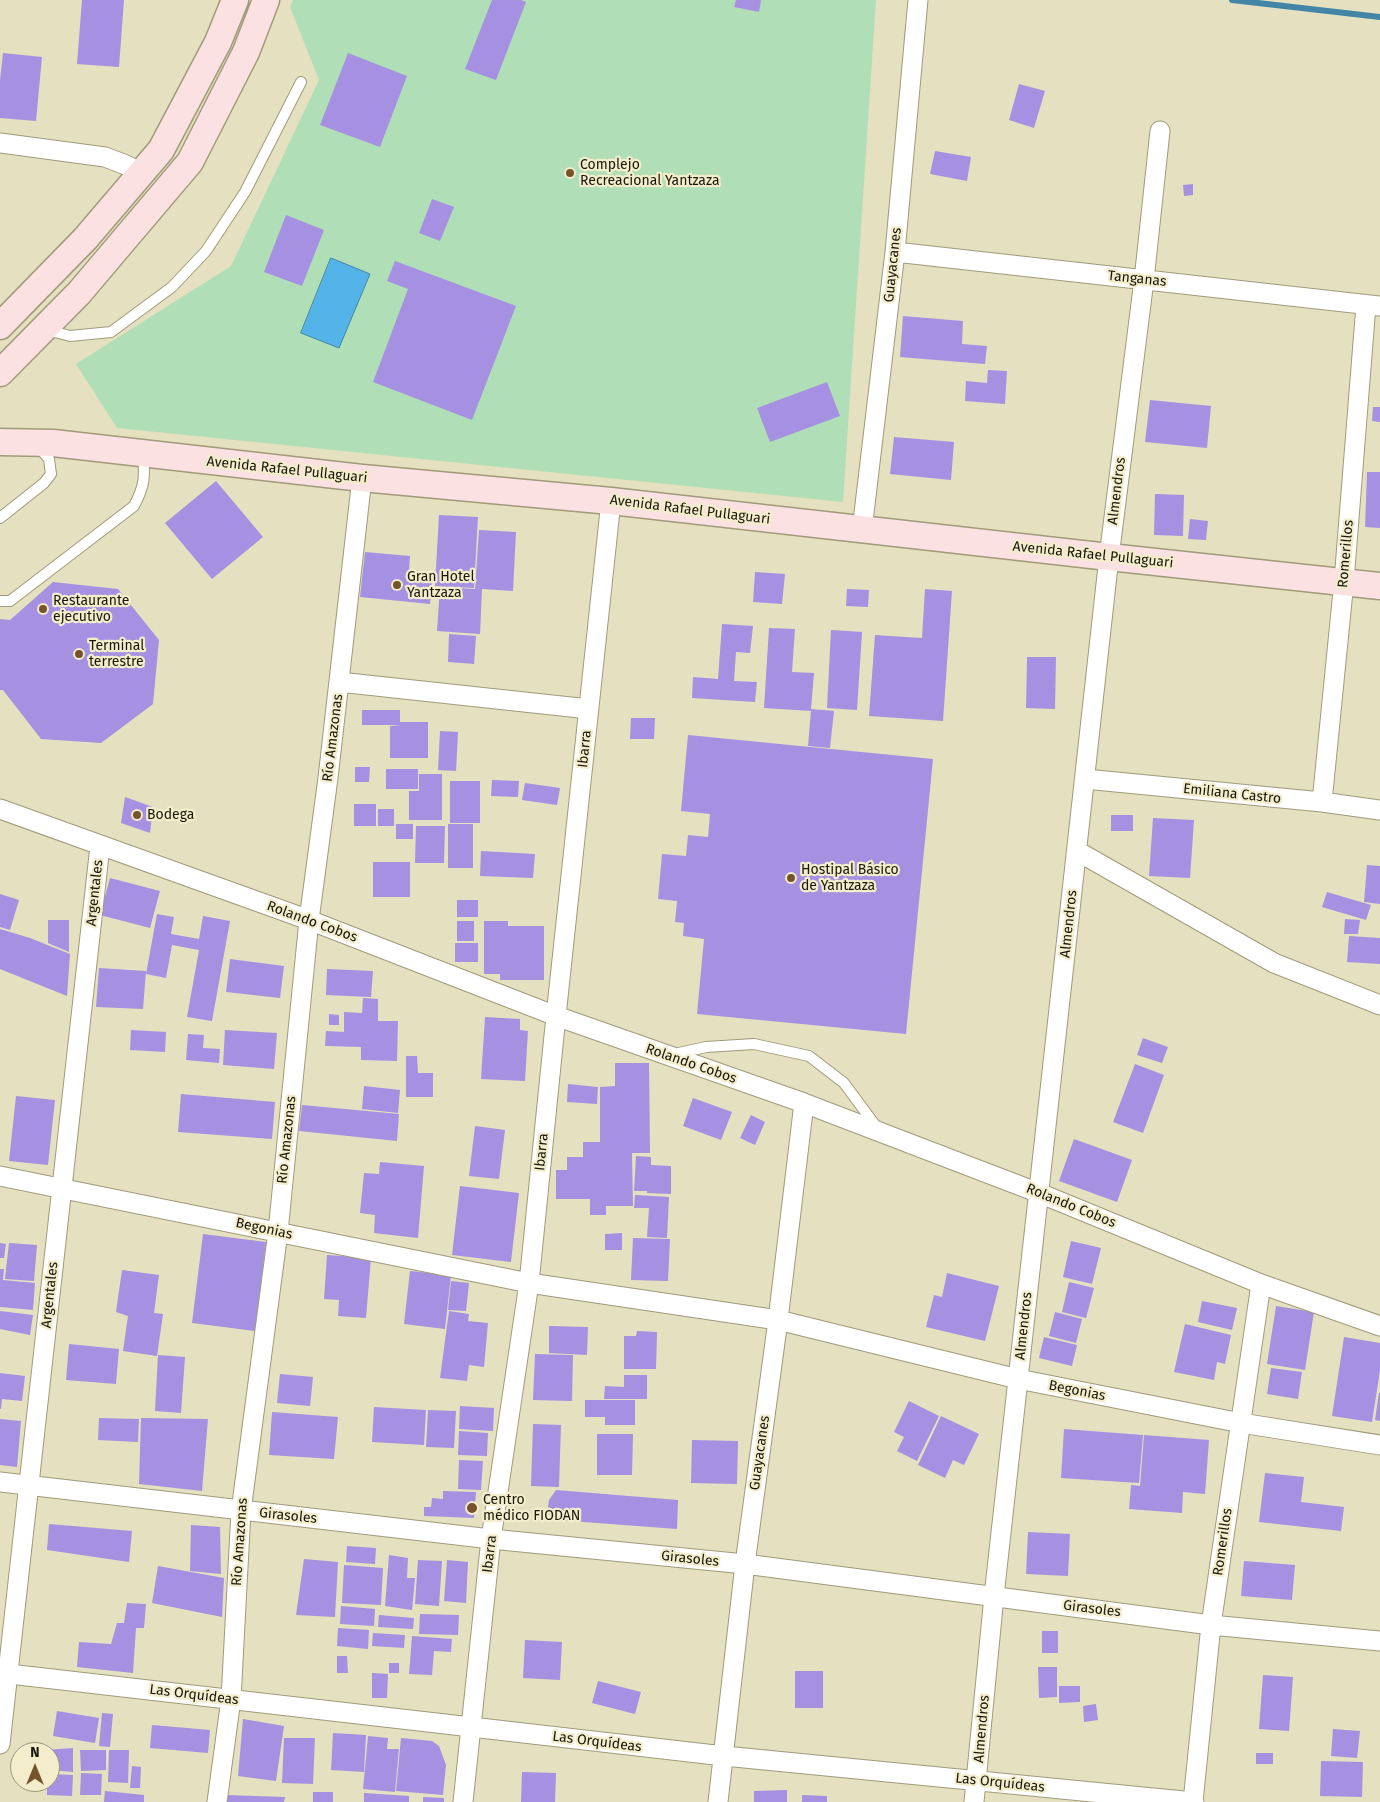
<!DOCTYPE html>
<html>
<head>
<meta charset="utf-8">
<style>
	body { margin:0 }
	#map { position:relative; width:1380px; height:1802px; overflow:hidden; background:#e5e0bf; font-family:"Fira Sans",sans-serif }
	canvas { display:block }
	.north { position:absolute; left:10px; top:1742px; width:50px; height:50px; box-sizing:border-box; background:#f3edcc; border:1px solid #9b977e; border-radius:50%; rotate:0deg; font-size:14px; font-weight:700; line-height:20px; text-align:center; color:#18160a }
	.north::after { content:''; display:block; margin:auto; width:18px; height:22px; background:#75542b; clip-path:polygon(50% 0,100% 100%,50% 72%,0 100%) }
</style>
</head>
<body>
<div id="map">
<canvas width="1380" height="1802"></canvas>
<div class="north">N</div>
</div>
<script>
const ctx = document.querySelector('canvas').getContext('2d');
ctx.lineJoin = 'round';
function paint(path, color) { ctx.fillStyle = color; ctx.fill(path, 'evenodd'); }
function strokePath(path, color, width, dash) { ctx.strokeStyle = color; ctx.lineWidth = width; ctx.lineCap = dash ? 'butt' : 'round'; ctx.setLineDash(dash || []); ctx.stroke(path); }
function label(font, color, halo, rows, align = 'center') {
  ctx.font = font + ' "Fira Sans",sans-serif'; ctx.lineWidth = 4.5; ctx.setLineDash([]); ctx.textBaseline = 'middle'; ctx.strokeStyle = halo; ctx.fillStyle = color; for (const [text, x, y, turn = 0] of rows) {
    ctx.save(); ctx.translate(x, y); ctx.rotate((+turn || 0) * Math.PI / 180); ctx.textAlign = isNaN(turn) ? turn : align; if (halo) ctx.strokeText(text, 0, 0); ctx.fillText(text, 0, 0); ctx.restore();
  }
}
const green = new Path2D(`
	M293,0H876L843,502L117,428L76,364L231,266L319,80L290,7Z`);
const water = new Path2D(`
	M331,258L370,274L339,348L301,333Z`);
const stream = new Path2D(`
	M1232,0L1380,17`);
const building = new Path2D(`
	M82,0H124L119,67L77,64Z
	M492,0H521L526,2L496,80L465,69Z
	M736,0H761L759,12L734,7Z
	M3,53L42,57L36,121L0,118V80Z
	M348,53L407,76L380,147L320,125Z
	M1019,84L1045,91L1034,128L1009,120Z
	M935,151L971,157L967,181L930,174Z
	M1193,184V195L1184,196L1183,185Z
	M432,199L454,207L440,241L419,233Z
	M286,215L324,230L302,286L264,272Z
	M395,261L516,306L472,420L373,382L408,289L387,281Z
	M903,316L963,321L962,344L987,346L985,364L900,357Z
	M988,370L1007,371L1005,404L965,401L966,381L987,383Z
	M827,382L840,416L770,442L757,408Z
	M1150,400L1211,406L1207,448L1145,442Z
	M1373,407H1380V422L1372,421Z
	M894,437L954,442L951,480L890,474Z
	M1367,472H1380V528L1365,527Z
	M216,481L263,537L212,579L165,523Z
	M1155,494L1184,495L1183,536L1154,535Z
	M439,515L478,517L474,588L435,586Z
	M1190,519L1208,521L1206,540L1188,539Z
	M479,530L516,532L513,591L482,589L480,634L437,631L440,587L475,589Z
	M365,552L410,556L409,570L433,572L430,604L360,597Z
	M755,572L785,574L782,604L753,602Z
	M53,582L118,589L159,640L153,704L101,743L41,739L3,690H0V619L10,620Z
	M847,589L869,590L868,607L846,606Z
	M925,589L952,591L943,721L869,716L875,635L922,638Z
	M722,624L753,626L750,653L736,652L734,681L757,682L755,702L692,698L693,677L718,679Z
	M769,628L795,629L792,672L814,673L811,709L834,711L830,748L808,746L811,711L764,708Z
	M831,630L862,632L857,710L827,708Z
	M449,634L476,636L474,664L448,662Z
	M1027,657H1056L1055,709L1026,708Z
	M362,710H400V722H428V758H390V726L401,725H362Z
	M631,718H655L654,739H630Z
	M440,731L458,732L456,771L438,770Z
	M688,735L933,759L906,1034L697,1014L704,939L683,936L684,923L675,922L677,901L658,899L662,854L686,856L688,835L708,837L710,814L681,811Z
	M355,767H370L369,782H355Z
	M386,769H418V789H386Z
	M419,774H442V820H409V791H419Z
	M492,780L519,781L518,797L491,796Z
	M450,781H480V823H450Z
	M525,783L560,788L557,805L522,800Z
	M125,797L153,807L150,833L121,823Z
	M354,804H376V826H354Z
	M378,809H394V826H378Z
	M1111,815H1133V831H1111Z
	M1153,818L1194,820L1190,878L1149,876Z
	M396,824H413V839H396Z
	M448,824H473V868H448Z
	M416,826H445L444,863H415Z
	M481,851L535,854L533,878L480,876Z
	M373,862H410V897H373Z
	M1367,865L1380,866V904L1364,902Z
	M110,878L160,891L150,928L100,915Z
	M1327,892L1371,905L1366,920L1322,907Z
	M0,894L19,900L10,930L0,927Z
	M457,900H478V917H457Z
	M157,914L174,917L171,934L199,939L203,916L230,921L212,1021L187,1017L199,950L172,945L166,978L146,974Z
	M1345,919L1360,920L1358,934H1344Z
	M48,920H69V952L48,943Z
	M457,921H474V941H457Z
	M484,921H508V926H544V980H500V974H484Z
	M0,929L30,938L70,954L67,996L0,969Z
	M1349,936L1380,938V964L1347,962Z
	M455,943H478V962H455Z
	M230,959L284,966L280,998L226,992Z
	M99,968L146,971L143,1009L96,1007Z
	M327,969L373,971L371,997L326,995Z
	M363,998L378,999V1021H398L397,1061L361,1060V1047L325,1046L326,1031L344,1032V1012L362,1013Z
	M329,1014L339,1015V1025H329Z
	M485,1017L520,1019V1030L528,1031L525,1081L481,1079Z
	M131,1030L166,1032L165,1052L130,1050Z
	M225,1030L277,1033L274,1069L223,1065Z
	M188,1034L204,1035L203,1048L220,1049L219,1063L186,1060Z
	M1143,1038L1168,1047L1162,1063L1137,1055Z
	M406,1056H417L418,1073H433V1097H406Z
	M615,1063H649L650,1153H632L633,1206H606V1215H590V1199H556V1170H567V1157H583V1142H600V1087L615,1086Z
	M1135,1064L1164,1075L1143,1133L1113,1122Z
	M568,1084L598,1087L597,1104L567,1102Z
	M364,1086L400,1090L398,1113L362,1109Z
	M181,1094L275,1102L272,1139L178,1132Z
	M16,1096L55,1100L48,1165L9,1161Z
	M693,1098L732,1112L721,1140L683,1126Z
	M302,1105L399,1114L397,1141L299,1131Z
	M751,1115L765,1122L755,1145L740,1138Z
	M475,1126L505,1130L499,1179L469,1176Z
	M1074,1139L1132,1160L1117,1202L1059,1181Z
	M636,1156L651,1157V1165L671,1166V1194L647,1193V1191H634Z
	M380,1162L424,1166L418,1238L374,1233L375,1215L360,1213L364,1173L379,1174Z
	M460,1186L519,1193L511,1262L452,1255Z
	M635,1195L669,1197L667,1238L647,1237L649,1208H634Z
	M622,1233V1250H605V1234Z
	M203,1234L266,1242L255,1331L192,1323Z
	M633,1238L670,1239L668,1281L631,1280Z
	M1071,1241L1101,1248L1092,1284L1063,1277Z
	M0,1243L6,1244L4,1258H0Z
	M9,1243L37,1245L34,1281L5,1279Z
	M327,1255L371,1258L366,1318L338,1316L339,1300L324,1299Z
	M0,1269H4L3,1280L35,1283L33,1310L0,1307Z
	M122,1270L159,1275L154,1313L163,1314L157,1356L123,1351L128,1316L116,1312Z
	M410,1271L451,1275L445,1329L404,1324Z
	M947,1273L999,1286L985,1341L926,1327L934,1295L942,1297Z
	M451,1281L469,1283L466,1311L448,1310Z
	M1069,1282L1094,1288L1086,1318L1062,1312Z
	M1202,1301L1237,1308L1232,1330L1198,1322Z
	M1276,1306L1314,1312L1305,1370L1267,1364Z
	M0,1311L33,1315L30,1335L0,1329Z
	M449,1311L469,1314L468,1321L488,1323L484,1367L469,1365L467,1381L440,1378Z
	M1055,1312L1082,1319L1076,1343L1049,1336Z
	M1185,1324L1231,1335L1225,1364L1217,1362L1214,1380L1174,1372Z
	M549,1326L588,1327L587,1355L549,1353Z
	M637,1331L657,1332L656,1369H624V1336H636Z
	M1044,1337L1077,1345L1072,1366L1039,1358Z
	M1344,1337L1380,1343V1370L1372,1422L1332,1416Z
	M69,1344L119,1349L116,1384L66,1380Z
	M535,1354L573,1355L572,1401L533,1400Z
	M158,1355L185,1357L181,1413L155,1411Z
	M1271,1368L1302,1372L1298,1399L1267,1394Z
	M0,1373L25,1376L22,1401L2,1399L1,1409H0Z
	M280,1374L313,1377L310,1406L277,1403Z
	M624,1375H647V1399H604L605,1386L624,1387Z
	M1379,1393H1380V1421L1375,1420Z
	M585,1400H635V1425H605V1417H585Z
	M909,1401L939,1416L917,1461L897,1451L904,1437L894,1432Z
	M460,1406L494,1408L493,1431L459,1429Z
	M374,1407L426,1410L424,1445L372,1442Z
	M428,1410L456,1411L454,1448L426,1447Z
	M272,1412L338,1417L334,1459L269,1455Z
	M941,1416L979,1434L964,1465L953,1460L945,1478L918,1465Z
	M99,1418L139,1419L138,1442L98,1440Z
	M141,1418L208,1419L202,1491L139,1484Z
	M0,1419L21,1421L17,1467L0,1465Z
	M533,1424L561,1425L559,1487L531,1486Z
	M1064,1429L1143,1435L1139,1483L1061,1478Z
	M459,1431L488,1433L487,1456L458,1455Z
	M597,1434H633L632,1475H597Z
	M1144,1435L1209,1440L1205,1494L1183,1492L1182,1513L1129,1509L1131,1485L1140,1486Z
	M692,1440L738,1441L737,1484L691,1483Z
	M459,1460L483,1461L481,1490L458,1489Z
	M1265,1473L1304,1477L1301,1502L1344,1507L1341,1531L1259,1522Z
	M556,1490L678,1500L677,1529L557,1520L549,1515L548,1508L549,1500Z
	M443,1491L476,1492L474,1518L424,1516V1507H431L432,1498L443,1499Z
	M49,1524L132,1531L129,1562L47,1550Z
	M191,1525L220,1527L221,1574L190,1571Z
	M1028,1532L1070,1534L1068,1576L1026,1574Z
	M347,1546L376,1548L375,1564L346,1562Z
	M389,1555L408,1558L407,1578H415L412,1610L385,1606Z
	M304,1559L338,1562L335,1617L296,1615Z
	M418,1560L442,1561L439,1606L415,1604Z
	M447,1560L468,1562L466,1603L444,1601Z
	M1244,1561L1295,1565L1292,1600L1241,1596Z
	M344,1565L383,1568L381,1605L342,1603Z
	M158,1566L224,1578L222,1617L152,1603Z
	M127,1603L146,1604L144,1628H136L133,1673L77,1667L79,1642L111,1644L117,1623H124Z
	M341,1606L375,1609L374,1626L340,1624Z
	M420,1614L459,1615L458,1635L419,1634Z
	M379,1615L414,1618L413,1629L378,1627Z
	M338,1628L369,1630L368,1649L337,1646Z
	M1042,1631H1058V1653H1042Z
	M373,1633L405,1635L404,1648L372,1646Z
	M412,1636L452,1639L451,1652L434,1651L432,1675L409,1674Z
	M525,1640L562,1642L560,1680L523,1678Z
	M337,1656H347L348,1673H337Z
	M389,1663H399V1673H389Z
	M1038,1667H1057V1697L1039,1698Z
	M795,1671H823V1708H795Z
	M372,1673L388,1674L387,1698H372Z
	M1263,1675L1293,1677L1289,1731L1259,1729Z
	M598,1681L641,1692L635,1714L592,1703Z
	M1059,1686H1080V1702L1059,1703Z
	M1096,1704L1098,1720L1084,1722L1083,1706Z
	M57,1711L99,1718L95,1743L53,1736Z
	M102,1713L113,1714L110,1747L99,1746Z
	M243,1719L284,1726L276,1781L238,1776Z
	M152,1725L210,1730L208,1753L150,1748Z
	M1333,1729L1360,1731L1357,1758L1331,1756Z
	M333,1733L366,1735L364,1772L331,1770Z
	M368,1736L388,1738L387,1749H399L395,1792L363,1789Z
	M284,1738H315L313,1784L282,1783Z
	M401,1738L432,1741L439,1746L446,1765L443,1795L396,1791Z
	M73,1748V1772L50,1770V1752H43L44,1750Z
	M80,1750H106V1770L81,1771Z
	M109,1750H129L128,1783L108,1782Z
	M1256,1753H1273V1764H1256Z
	M1321,1761L1363,1762L1362,1797L1320,1796Z
	M132,1766L141,1767L140,1788H130Z
	M522,1772L556,1773L555,1802H521Z
	M81,1773L102,1774L101,1795H80Z
	M50,1774L73,1775L72,1796L47,1795V1782H50Z
	M787,1790V1802H754V1791Z
	M105,1791L144,1795V1802H104Z
	M313,1792H333V1802H313Z
	M364,1793L409,1796V1802H364Z
	M226,1795L285,1797L284,1802H225Z
	M802,1795L827,1796V1802H802Z
	M423,1797L444,1798V1802H423Z`);
const lane = new Path2D(`
	M47,330L70,336L111,332L172,287L206,251L245,192L301,82
	M0,518L44,483L51,474L49,459L38,446
	M0,601H10L134,506C145,485 145,477 143,453
	M674,1054L706,1047L754,1044L809,1056L844,1083L878,1129`);
const street = new Path2D(`
	M0,143L105,157L126,165L141,173
	M895,252L1380,306
	M862,530L895,252L918,0
	M339,682L589,709
	M1085,779L1322,802L1380,810
	M1322,802L1344,581L1366,305
	M0,809L309,920L556,1016L804,1103L1039,1193L1261,1284L1380,1326
	M1077,851L1274,963L1380,1005
	M0,1176L529,1283L778,1320L1018,1379L1241,1423L1380,1445
	M0,1482L491,1539L745,1564L1211,1625L1380,1641
	M0,1673L724,1756L1194,1802
	M0,1744L100,846
	M217,1802L231,1699L241,1511L278,1232L309,920L328,778L362,478
	M463,1802L491,1539L529,1283L556,1016L611,501
	M718,1802L745,1564L778,1320L804,1103
	M974,1802L994,1596L1109,557L1144,280L1160,131
	M1193,1802L1211,1625L1261,1284`);
const secondary = new Path2D(`
	M0,326L85,239L161,150L218,42L235,0
	M0,373L79,293L190,162L246,52L266,0
	M0,442L53,443L362,478L611,501L1109,557L1380,586`);
const markers = [
	[570,173,5,"#75542b"],
	[397,585,5,"#75542b"],
	[43,609,5,"#75542b"],
	[79,654,5,"#75542b"],
	[137,815,5,"#75542b"],
	[791,878,5,"#75542b"],
	[472,1508,6,"#75542b"]
];
const poiNames = [
	["Complejo",580,165],
	["Recreacional Yantzaza",580,181],
	["Gran Hotel",407,577],
	["Yantzaza",407,593],
	["Restaurante",53,601],
	["ejecutivo",53,617],
	["Terminal",89,646],
	["terrestre",89,662],
	["Bodega",147,815],
	["Hostipal Básico",801,870],
	["de Yantzaza",801,886],
	["Centro",483,1500],
	["médico FIODAN",483,1516]
];
const streetNames = [
	["Guayacanes",893,265,-84],
	["Tanganas",1137,279,6],
	["Avenida Rafael Pullaguari",287,470,6],
	["Almendros",1117,491,-83],
	["Avenida Rafael Pullaguari",690,510,7],
	["Romerillos",1346,554,-85],
	["Avenida Rafael Pullaguari",1093,555,6],
	["Río Amazonas",333,738,-83],
	["Ibarra",585,749,-84],
	["Emiliana Castro",1232,794,6],
	["Argentales",95,893,-84],
	["Rolando Cobos",312,922,20],
	["Almendros",1069,924,-84],
	["Rolando Cobos",691,1064,19],
	["Río Amazonas",287,1140,-84],
	["Ibarra",542,1152,-84],
	["Rolando Cobos",1071,1206,22],
	["Begonias",264,1229,12],
	["Argentales",50,1295,-84],
	["Almendros",1024,1326,-84],
	["Begonias",1077,1391,11],
	["Guayacanes",760,1453,-82],
	["Girasoles",288,1516,6],
	["Río Amazonas",240,1542,-86],
	["Romerillos",1223,1542,-82],
	["Ibarra",490,1554,-83],
	["Girasoles",690,1559,6],
	["Girasoles",1092,1609,7],
	["Las Orquídeas",194,1695,7],
	["Almendros",982,1729,-85],
	["Las Orquídeas",597,1742,7],
	["Las Orquídeas",1000,1783,6]
];
paint(green, '#b0dfb7');
paint(water, '#54b4e9');
strokePath(water, '#4285a6', 1);
strokePath(stream, '#4285a6', 6);
paint(building, '#a690e2');
strokePath(lane, '#a09a7b', 12);
strokePath(street, '#a09a7b', 21);
strokePath(secondary, '#a09a7b', 29);
strokePath(lane, '#fff', 10);
strokePath(street, '#fff', 19);
strokePath(secondary, '#fbe1e2', 26);
for (const [x, y, r, color] of markers) { const dot = new Path2D(); dot.arc(x, y, r, 0, 2 * Math.PI); ctx.fillStyle = color; ctx.fill(dot); strokePath(dot, '#f3edcc', 2); }
label('14px', '#18160a', '#f3edcc', poiNames, 'left');
label('14px', '#18160a', '#f3edcc', streetNames);
</script>
</body>
</html>
